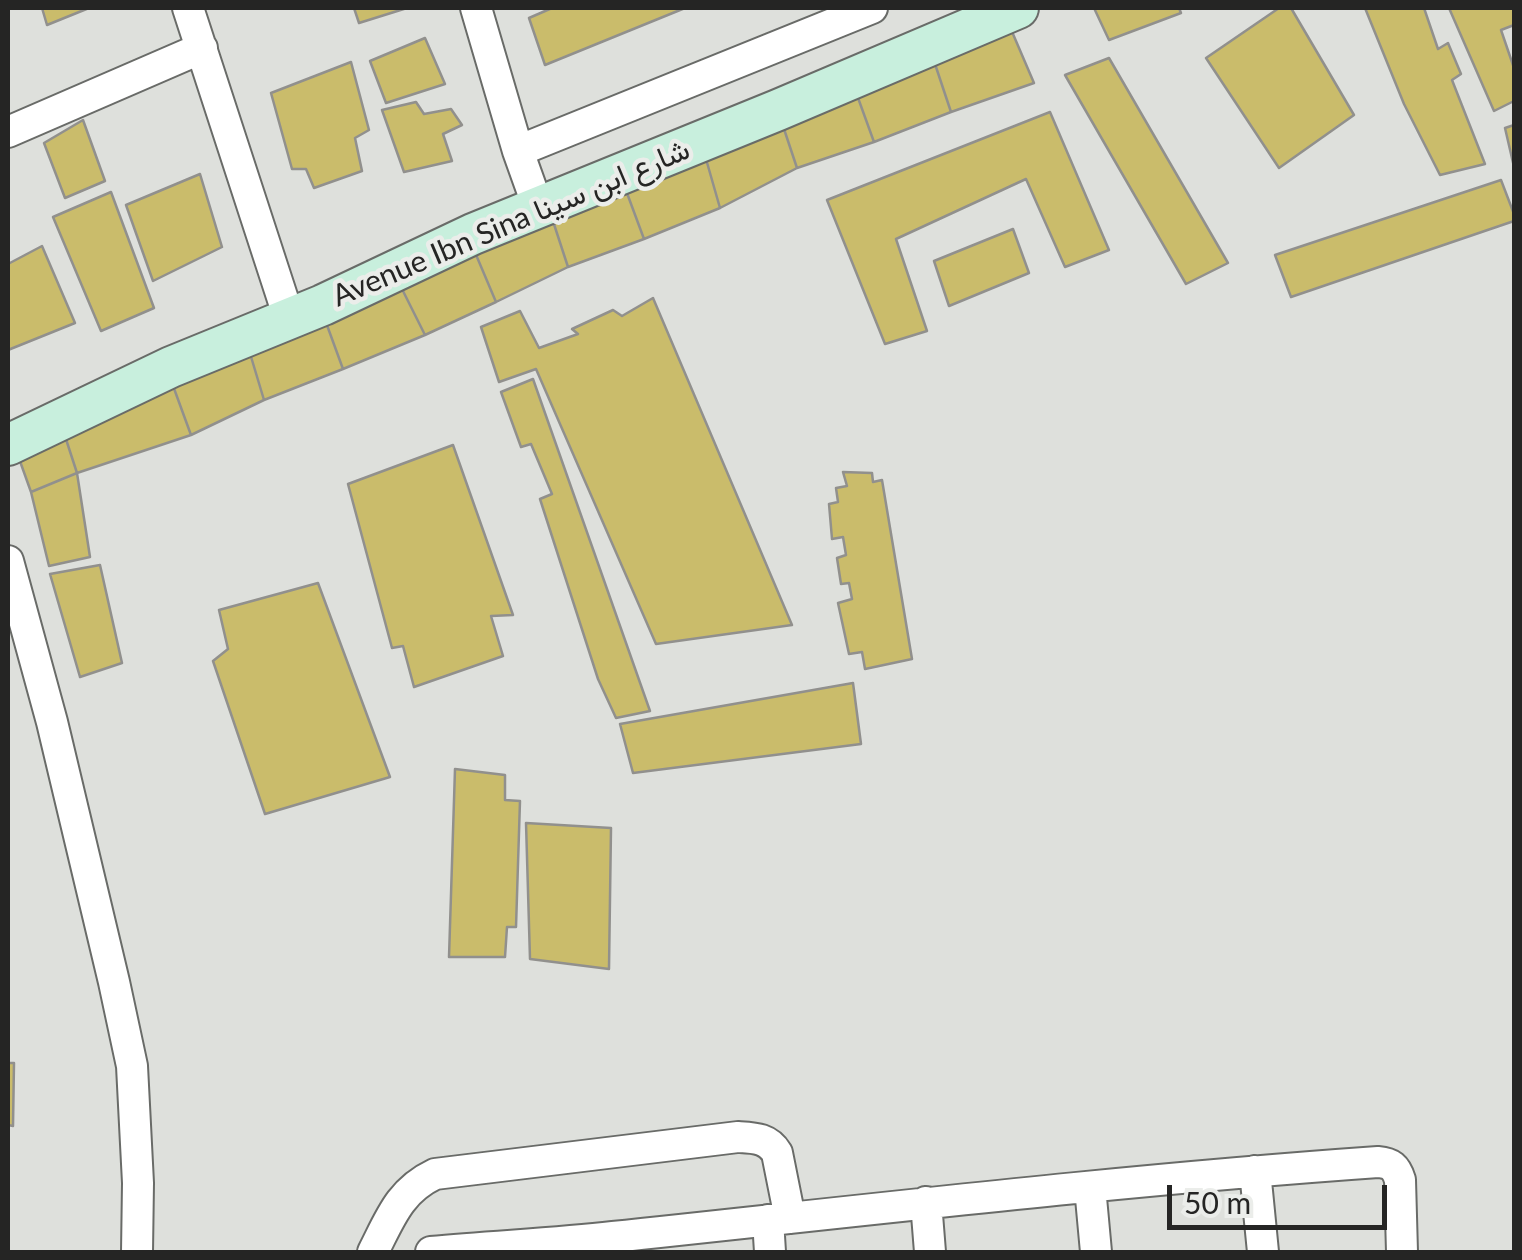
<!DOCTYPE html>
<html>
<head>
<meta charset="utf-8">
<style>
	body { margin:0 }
	#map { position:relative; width:1522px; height:1260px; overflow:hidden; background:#dee0dc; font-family:Lato,sans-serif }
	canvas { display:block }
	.frame { position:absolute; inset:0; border:10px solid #252524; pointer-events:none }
	.scale { position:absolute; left:1167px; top:1185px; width:220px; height:45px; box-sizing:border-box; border:5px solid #252524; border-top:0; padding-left:12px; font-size:30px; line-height:35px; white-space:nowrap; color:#252524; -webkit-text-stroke:8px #ebedea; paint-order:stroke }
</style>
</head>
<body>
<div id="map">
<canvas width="1522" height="1260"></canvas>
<div class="frame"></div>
<div class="scale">50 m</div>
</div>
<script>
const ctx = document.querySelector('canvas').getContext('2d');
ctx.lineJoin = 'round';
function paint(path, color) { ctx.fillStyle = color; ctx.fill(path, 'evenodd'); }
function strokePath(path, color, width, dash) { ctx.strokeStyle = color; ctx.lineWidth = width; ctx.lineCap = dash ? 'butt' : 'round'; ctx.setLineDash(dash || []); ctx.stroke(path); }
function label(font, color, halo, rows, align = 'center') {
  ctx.font = font + ' Lato,Vazirmatn,sans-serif'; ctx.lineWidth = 9; ctx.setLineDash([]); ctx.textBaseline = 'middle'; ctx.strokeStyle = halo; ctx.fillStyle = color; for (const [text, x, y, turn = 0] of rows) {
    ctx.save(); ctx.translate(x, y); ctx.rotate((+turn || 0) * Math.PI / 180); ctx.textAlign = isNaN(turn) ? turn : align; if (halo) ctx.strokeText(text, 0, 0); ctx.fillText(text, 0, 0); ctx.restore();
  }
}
const building = new Path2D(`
	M42,8H89L47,25Z
	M354,8H407L359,23Z
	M552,8H685L545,65L529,18Z
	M1094,8H1179L1181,13L1109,40Z
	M1279,8H1291L1354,115L1279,168L1206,58Z
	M1365,8H1424L1438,49L1448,43L1461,74L1452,80L1485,164L1440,175L1404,104Z
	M1449,8H1514V25L1501,30L1514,68V101L1494,111Z
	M1007,20L1034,83L951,112L931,52Z
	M425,38L445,84L386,103L370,61Z
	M931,52L951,112L874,142L853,84Z
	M1109,58L1228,263L1186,284L1065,75Z
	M351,62L369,130L355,138L362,171L314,188L306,169H292L271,93Z
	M853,84L874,142L797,168L779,114Z
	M416,102L424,114L451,109L462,125L443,134L452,161L404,172L382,110Z
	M1050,112L1109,250L1065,267L1026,179L896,239L927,331L885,344L827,200Z
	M779,114L797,168L720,208L704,152Z
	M83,120L105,181L65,198L44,143Z
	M1514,125V167L1505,128Z
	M704,152L720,208L644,239L624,185Z
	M200,174L222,247L153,281L126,205Z
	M1501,180L1514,214V221L1291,297L1275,255Z
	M624,185L644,239L568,267L551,215Z
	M111,192L154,308L101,331L53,217Z
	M551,215L568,267L496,302L474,250Z
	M1013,229L1029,273L949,306L934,261Z
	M42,246L75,323L8,350V264Z
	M474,250L496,302L425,335L399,283Z
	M399,283L425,335L343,369L324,317Z
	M653,298L792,625L656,644L536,369L499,382L481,327L520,311L539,348L578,334L572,329L613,310L622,316Z
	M324,317L343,369L264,400L249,350Z
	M249,350L264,400L191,435L172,383Z
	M533,379L650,711L616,718L598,679L540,499L552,494L531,444L521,447L501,392Z
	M172,383L191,435L77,473L63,430Z
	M63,430L77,473L31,492L16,450Z
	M453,445L513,615L491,616L503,656L414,687L403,646L392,648L348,484Z
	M843,472L872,473L873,482L882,480L912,659L865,669L862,652L849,654L838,603L852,599L849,583L841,584L837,558L846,555L843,537L832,539L829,504L838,502L836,488L847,486Z
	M77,473L90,557L49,566L31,492Z
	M100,565L122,663L80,677L50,574Z
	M318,583L390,777L265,814L213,661L228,649L219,610Z
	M853,683L861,744L633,773L620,724Z
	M455,769L505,775V800L520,801L516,927H507L505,957H449Z
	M526,823L611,828L609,969L530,959Z
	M8,1063H14L13,1126L8,1125Z`);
const street = new Path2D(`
	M188,8L289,318
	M476,8L518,151L538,207
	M8,132L202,48
	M518,151L872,8
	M8,561L52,722L114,982L132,1066L138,1183L137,1252
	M1255,1171L1263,1252
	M1090,1187L1096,1252
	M926,1202L930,1252
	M768,1220L770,1252
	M373,1252C390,1219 399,1191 435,1174L738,1137C755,1138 768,1138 777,1153L790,1218
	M431,1252C492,1246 553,1244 613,1237C868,1210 1122,1180 1378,1162C1391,1163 1396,1167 1400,1180L1402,1252`);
const secondary = new Path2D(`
	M8,445L171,367L323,305L473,234L778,110L1018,8`);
const streetNames = [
	["Avenue Ibn Sina شارع ابن سينا",511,223,-23]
];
paint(building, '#cabc6b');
strokePath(building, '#91908d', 2.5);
strokePath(street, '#696b68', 34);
strokePath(secondary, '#696b68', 44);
strokePath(street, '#fff', 30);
strokePath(secondary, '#c8efdd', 40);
label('30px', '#252524', '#ebedea', streetNames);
</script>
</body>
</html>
